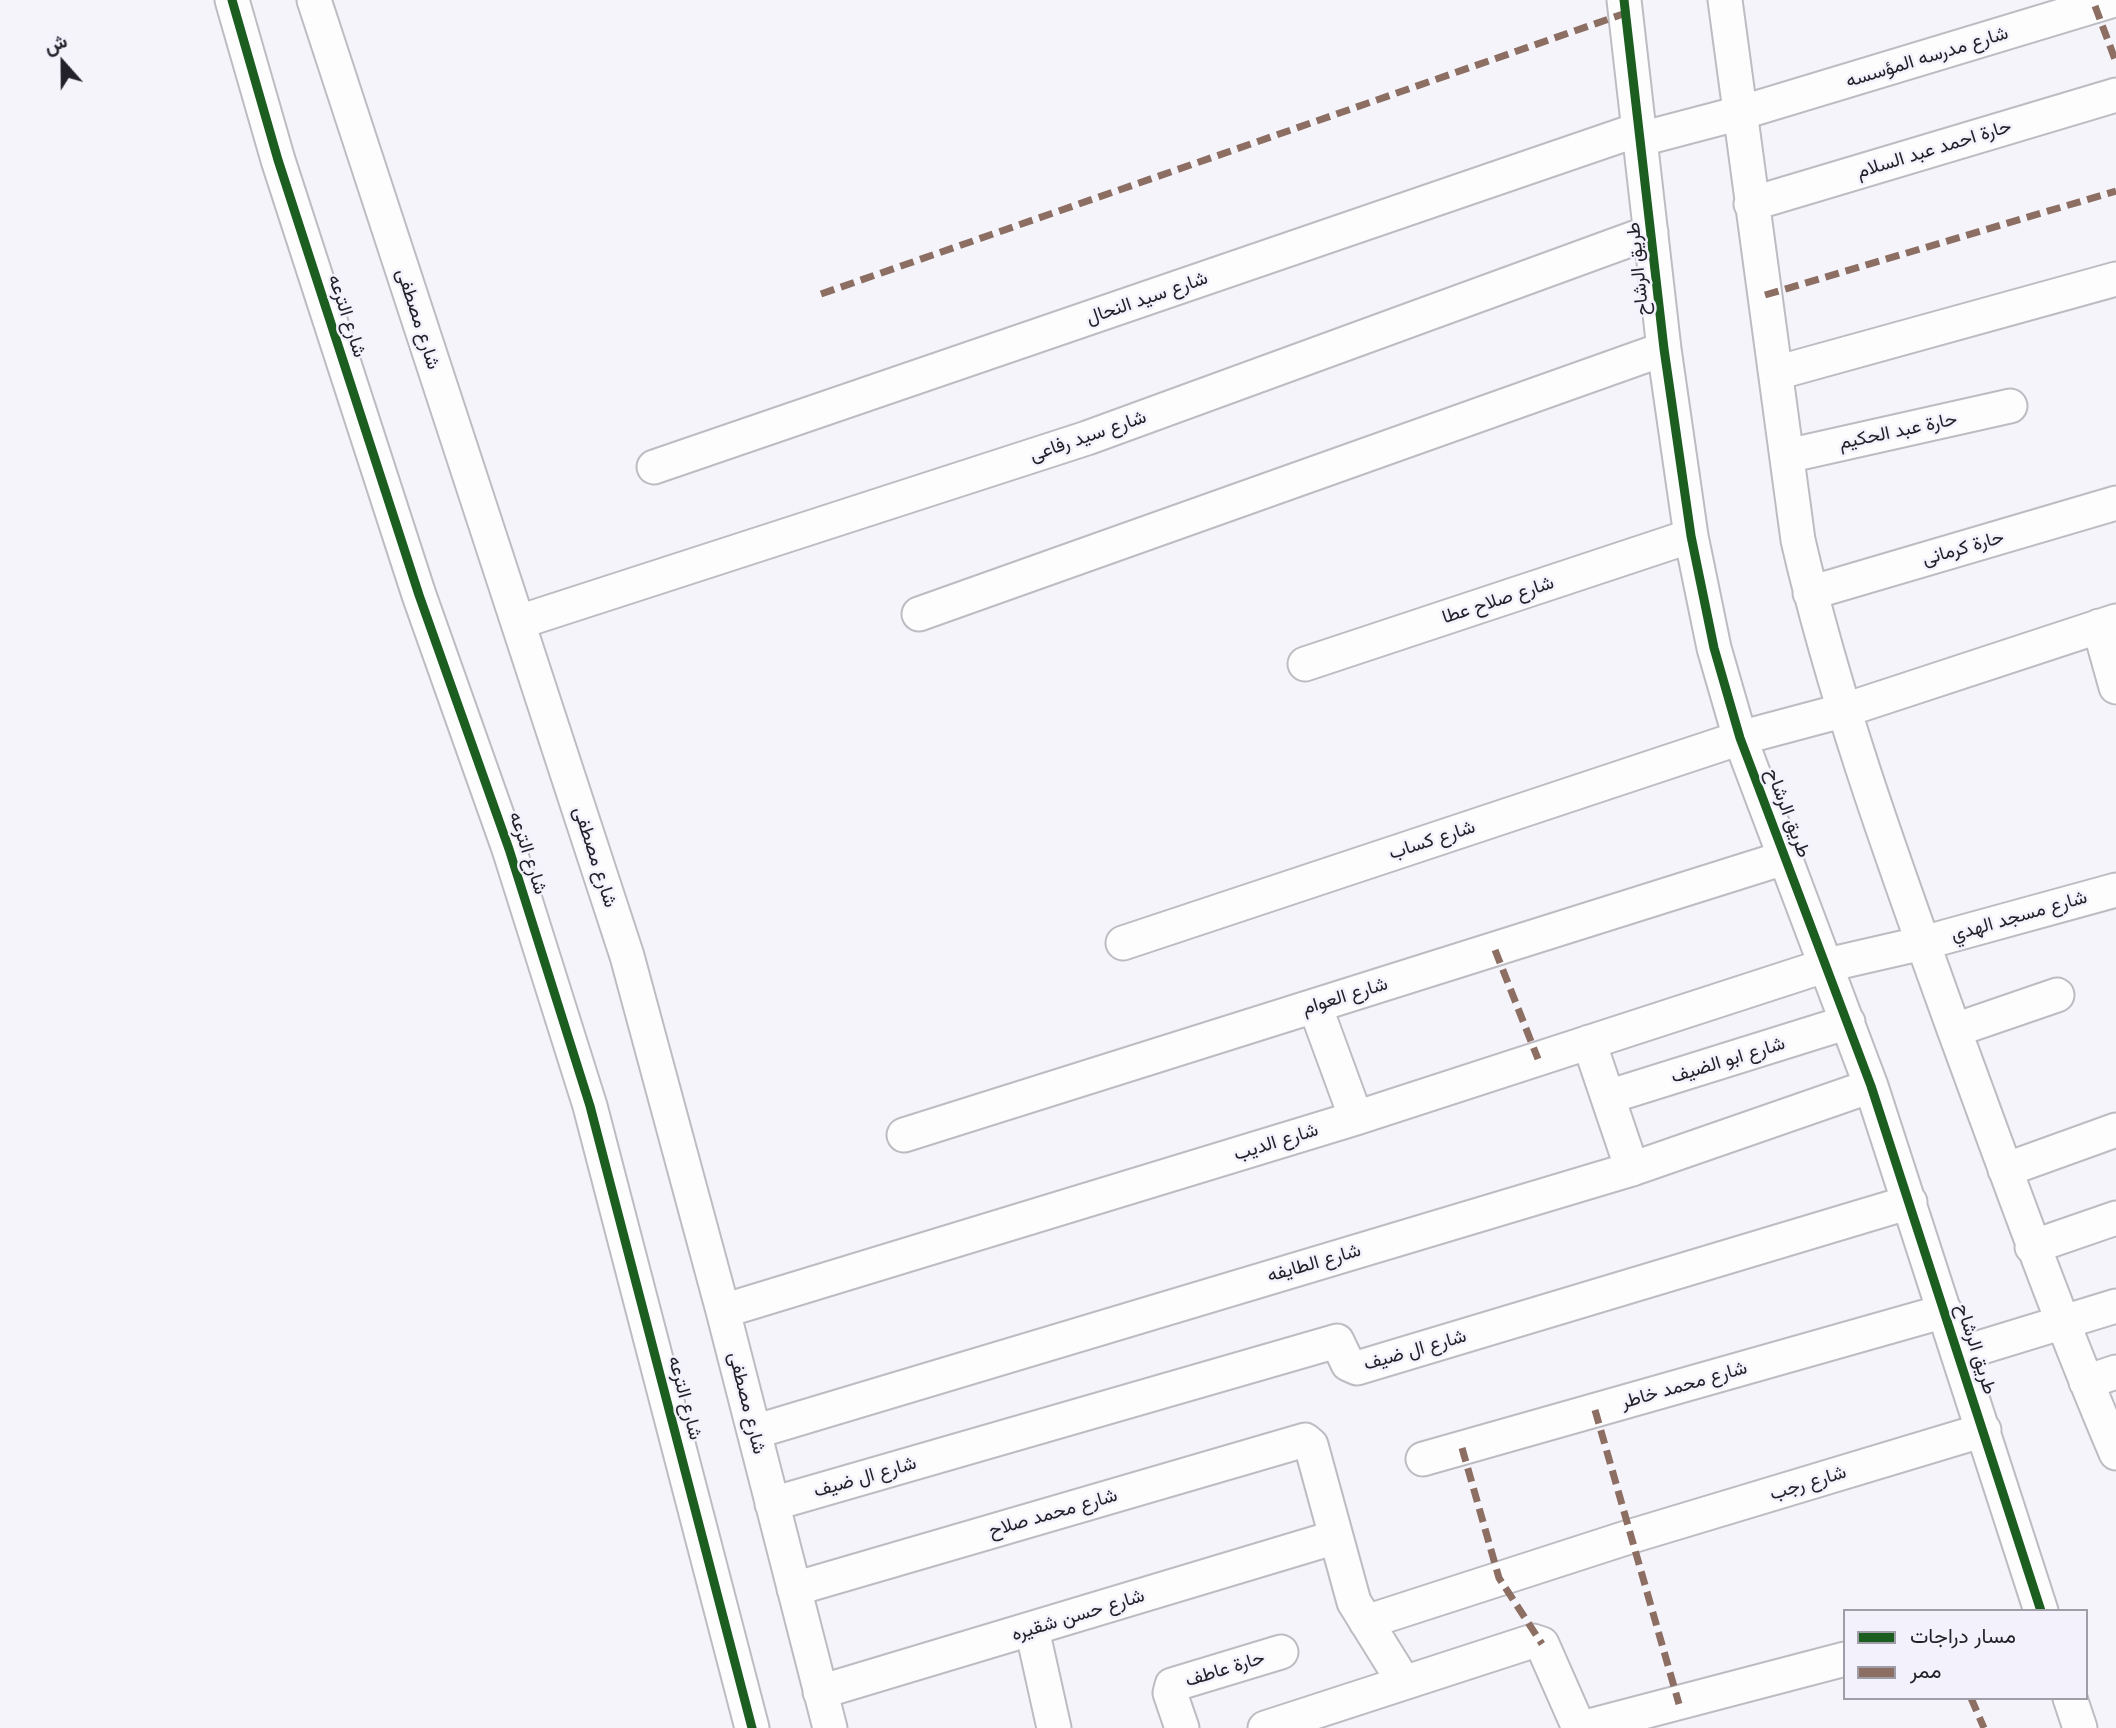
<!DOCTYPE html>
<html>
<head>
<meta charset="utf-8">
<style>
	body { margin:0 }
	#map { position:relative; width:2116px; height:1728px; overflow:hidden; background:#f5f4fa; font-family:Quicksand,Vazirmatn,sans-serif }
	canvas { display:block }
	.legend { position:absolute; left:1843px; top:1609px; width:245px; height:91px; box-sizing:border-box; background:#f3f2fc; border:2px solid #9f9ea8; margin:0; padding:9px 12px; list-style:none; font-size:21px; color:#222029 }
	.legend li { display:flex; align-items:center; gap:14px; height:35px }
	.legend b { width:35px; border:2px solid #9f9ea8 }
	.north { position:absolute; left:28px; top:28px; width:70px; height:70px; -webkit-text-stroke:5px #f3f2fc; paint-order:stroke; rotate:339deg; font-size:19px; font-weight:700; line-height:28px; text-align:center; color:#222029 }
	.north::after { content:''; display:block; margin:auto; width:24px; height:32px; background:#222029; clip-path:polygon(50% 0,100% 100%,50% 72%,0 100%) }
</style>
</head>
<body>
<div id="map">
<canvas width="2116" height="1728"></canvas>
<ul class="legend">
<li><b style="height:9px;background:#1b5e20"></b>مسار دراجات</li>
<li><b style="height:9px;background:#8d6e63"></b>ممر</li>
</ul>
<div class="north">ش</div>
</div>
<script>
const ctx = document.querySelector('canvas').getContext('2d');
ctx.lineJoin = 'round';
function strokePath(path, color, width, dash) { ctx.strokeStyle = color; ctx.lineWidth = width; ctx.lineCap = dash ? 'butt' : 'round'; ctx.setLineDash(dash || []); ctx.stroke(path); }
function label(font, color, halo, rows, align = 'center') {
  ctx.font = font + ' Quicksand,Vazirmatn,sans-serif'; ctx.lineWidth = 5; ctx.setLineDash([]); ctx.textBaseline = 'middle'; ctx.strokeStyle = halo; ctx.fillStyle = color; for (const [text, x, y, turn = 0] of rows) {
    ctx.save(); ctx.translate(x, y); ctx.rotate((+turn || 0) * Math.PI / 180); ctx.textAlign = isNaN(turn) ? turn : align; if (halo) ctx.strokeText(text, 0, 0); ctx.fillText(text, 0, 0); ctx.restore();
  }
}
const street = new Path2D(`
	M232,0L278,160L419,595L509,849L590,1106L752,1728
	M314,0L627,956L723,1311L830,1728
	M1624,0L1664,349L1691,536L1714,648L1740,738L1871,1086L2041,1611
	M1725,0L1798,540C1836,705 1895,865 1952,1024C2005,1168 2056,1312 2116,1453
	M1641,139L1740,113L2114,0
	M1751,204L2116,95
	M1776,373L2116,279
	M1787,456L2010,406
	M654,467L1640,129
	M1810,593L2116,503
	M919,614L1664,349
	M519,622L1087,438L1651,232
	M2099,626L2116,687
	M1305,664L1691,536
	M1123,943L1740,738L1845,710L2116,621
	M1315,1006L1356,1118
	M1955,1030L2057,995
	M1589,1042L1632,1169
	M1608,1097L1848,1022
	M904,1135L1787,857
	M2005,1170L2116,1130
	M2032,1247L2116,1218
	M723,1311L1356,1118L1827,965L1923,943L2116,890
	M1959,1354L2116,1306
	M2086,1382L2116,1372
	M754,1432L1632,1169L1871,1086
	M1423,1459L1945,1311
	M772,1504L1337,1341L1348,1364L1357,1368L1910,1202
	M794,1589L1305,1440L1311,1445L1354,1602L1403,1681
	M1366,1622L1632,1536L1984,1430
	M1032,1629L1054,1728
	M820,1692L1336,1537
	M2070,1698L2080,1728
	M1182,1728L1170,1693L1172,1685L1281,1652
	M1265,1728L1533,1641L1542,1644L1579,1728
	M1582,1728L1845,1659`);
const quiet = new Path2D(`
	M2095,6L2116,62
	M821,294L1626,13
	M1765,295L2116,191
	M1495,950L1538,1059
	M1595,1410L1679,1704
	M1462,1448L1499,1578L1542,1644
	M1971,1698L1984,1728`);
const cycleway = new Path2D(`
	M232,0L278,160L419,595L509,849L590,1106L752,1728
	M1624,0L1664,349L1691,536L1714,648L1740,738L1871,1086L2041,1611`);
const streetNames = [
	["شارع مدرسه المؤسسه",1927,57,-17],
	["حارة احمد عبد السلام",1934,149,-17],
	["طريق الرشاح",1638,269,-96],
	["شارع سيد النحال",1147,298,-19],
	["شارع الترعه",347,316,72],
	["شارع مصطفى",418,319,72],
	["حارة عبد الحكيم",1898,431,-12],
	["شارع سيد رفاعى",1088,436,-19],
	["حارة كرمانى",1963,548,-16],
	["شارع صلاح عطا",1498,600,-18],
	["طريق الرشاح",1788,813,69],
	["شارع كساب",1432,840,-18],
	["شارع الترعه",528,853,72],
	["شارع مصطفى",595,857,72],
	["شارع مسجد الهدي",2019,916,-16],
	["شارع العوام",1345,996,-17],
	["شارع ابو الضيف",1728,1060,-17],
	["شارع الديب",1276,1142,-17],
	["شارع الطايفه",1314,1263,-16],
	["طريق الرشاح",1976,1349,72],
	["شارع ال ضيف",1415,1350,-16],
	["شارع محمد خاطر",1684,1385,-16],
	["شارع الترعه",685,1398,75],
	["شارع مصطفى",747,1403,76],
	["شارع ال ضيف",865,1477,-16],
	["شارع رجب",1808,1483,-17],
	["شارع محمد صلاح",1053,1513,-16],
	["شارع حسن شقيره",1078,1615,-17],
	["حارة عاطف",1225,1669,-17]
];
strokePath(street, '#bdbcc2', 37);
strokePath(street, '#fefdfe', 33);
strokePath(quiet, '#8d6e63', 7, [14, 7]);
strokePath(cycleway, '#1b5e20', 9);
label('19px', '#222029', '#f3f2fc', streetNames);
</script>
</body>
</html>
